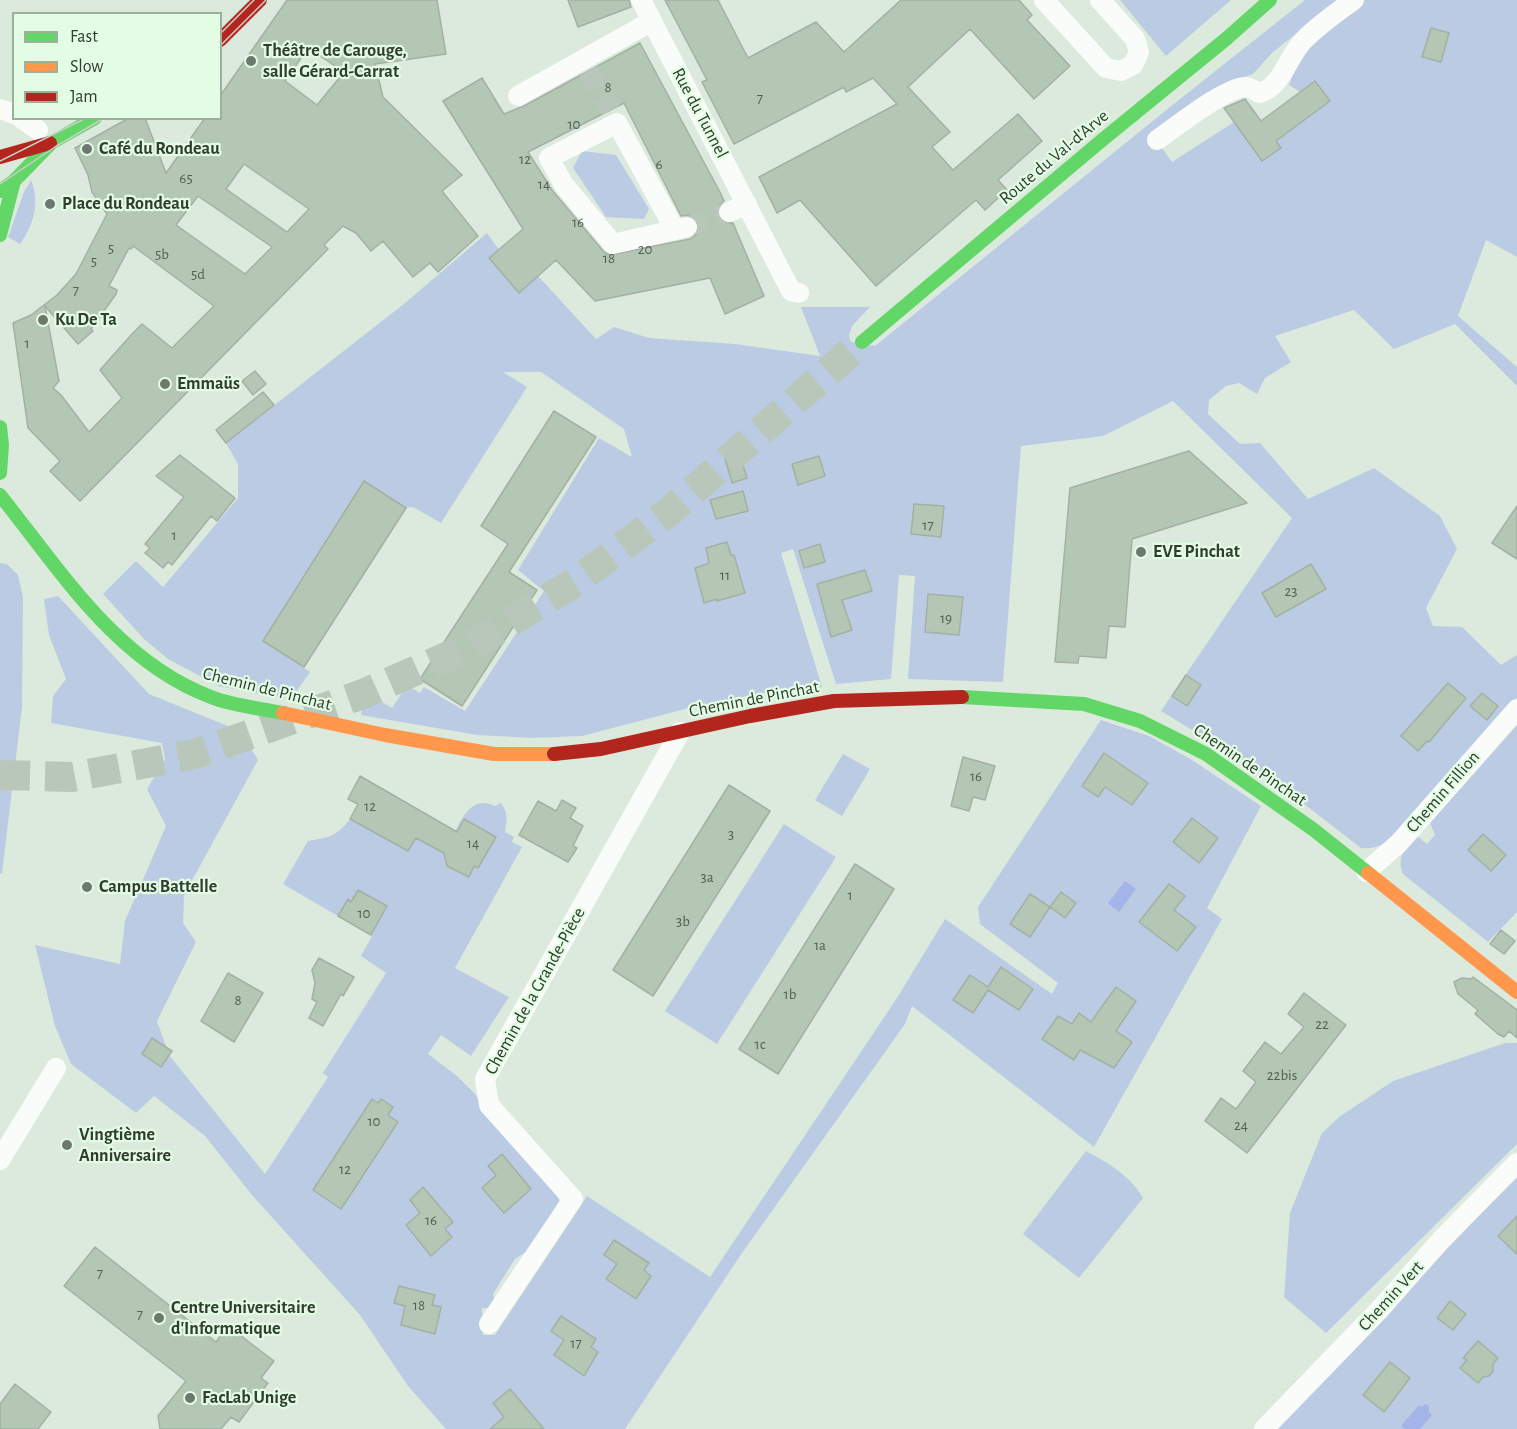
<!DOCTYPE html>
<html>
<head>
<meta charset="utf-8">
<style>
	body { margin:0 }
	#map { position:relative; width:1517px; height:1429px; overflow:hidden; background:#dbeadc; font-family:"Alegreya Sans",sans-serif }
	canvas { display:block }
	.legend { position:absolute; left:12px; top:12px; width:210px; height:108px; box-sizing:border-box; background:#e2fde3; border:2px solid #9cb09c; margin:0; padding:8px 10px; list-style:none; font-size:18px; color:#323c32 }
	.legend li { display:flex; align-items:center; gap:12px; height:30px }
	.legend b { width:30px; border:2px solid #9cb09c }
</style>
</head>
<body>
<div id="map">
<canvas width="1517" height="1429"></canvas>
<ul class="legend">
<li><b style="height:8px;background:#63d668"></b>Fast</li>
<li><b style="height:8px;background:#ff974d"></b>Slow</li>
<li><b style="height:8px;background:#b3261e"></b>Jam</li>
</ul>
</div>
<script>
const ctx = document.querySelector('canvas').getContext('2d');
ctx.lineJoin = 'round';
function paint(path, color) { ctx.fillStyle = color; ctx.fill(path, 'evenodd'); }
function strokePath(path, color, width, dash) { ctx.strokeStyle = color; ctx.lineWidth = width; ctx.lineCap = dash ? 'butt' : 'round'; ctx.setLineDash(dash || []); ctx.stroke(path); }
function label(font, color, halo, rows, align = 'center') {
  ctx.font = font + ' "Alegreya Sans",sans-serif'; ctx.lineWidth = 4.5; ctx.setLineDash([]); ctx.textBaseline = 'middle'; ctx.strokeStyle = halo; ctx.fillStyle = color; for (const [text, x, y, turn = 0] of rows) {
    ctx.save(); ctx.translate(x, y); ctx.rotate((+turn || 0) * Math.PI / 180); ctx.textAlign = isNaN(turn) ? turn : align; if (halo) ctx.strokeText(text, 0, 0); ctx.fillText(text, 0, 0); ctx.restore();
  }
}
const green = new Path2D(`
	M1120,0H1231L1166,56Z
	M1305,0H1338L1272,53L1253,74L1231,82L1155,138L1172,162L1234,122L1262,161L1280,148L1276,141L1300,92L1289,85L1300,56L1364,0H1517V257L1486,240L1458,316L1517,367V386L1455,324L1394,349L1354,310L1275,336L1291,362L1265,378L1257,394L1239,383L1226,386L1209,400L1208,414L1240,444L1260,443L1308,499L1374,468L1440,516L1457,549L1426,608L1433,626L1462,627L1501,665L1517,655V698L1393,837C1383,846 1374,849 1361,848L1269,777L1161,711L1292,518L1173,401L1103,436L1021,446L1003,682L908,679L915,576L899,575L891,679L836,684L793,549L781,553L822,687L761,693L685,709L582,736L532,738L477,735L361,715L362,706L368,693L392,708L407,685L420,693L424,687L465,711L544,591L518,570L599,438L632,457L624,429L541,372H503L527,387L441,523L413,507L406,508L364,482L263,641L310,672L296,692L283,698L219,686L168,659L144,639L103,594L136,561L163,587L238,498V464L226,443L405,303L487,233L499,250L538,276L596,339L614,327L649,338L735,344L820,356L801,307H870L852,326L849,336L851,342L875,346L1170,107Z
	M582,151L616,155L649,209L644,219L606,217L573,168Z
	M31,180C40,202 34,225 20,244L8,237L24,192Z
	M0,563L7,564L18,575L23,597L22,707L2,873L0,874Z
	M58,596L149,694L240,731L258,760L184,895L183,923L196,942L157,1021L169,1055L265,1174L328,1077L323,1073L386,973L361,956L372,936L283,884L308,841C330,837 336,837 350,819L408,851L416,838L449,828L455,831C465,813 474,796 495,806L501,803C508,813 507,820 505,832L514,837L512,842L522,847L455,968L509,997L471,1056L441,1035L428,1054L457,1076L475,1094L492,1121L558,1195L559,1202L529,1250L515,1259L493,1294L495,1301L490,1308H482L483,1335H495L587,1196L710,1277L897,998L945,919L1052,994L1058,983L980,924L978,907L1101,720L1149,736L1192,760L1261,806L1207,908L1222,919L1094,1147L912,1006L905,1024L742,1253L625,1429H446L408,1386L360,1315L252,1195L205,1136L154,1096L136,1113L71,1064L55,1026L35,945L120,964L125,921L166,826L147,789L165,760L162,743L51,723L53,696L66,679L49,635L44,599Z
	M1517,725V912L1488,942L1403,874C1396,856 1405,850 1417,836L1427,844L1435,835L1430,823Z
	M843,754L870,769L842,816L815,800Z
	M784,824L836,857L717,1044L665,1011Z
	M1505,1043H1517V1144L1326,1333L1284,1297L1290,1213L1322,1133L1339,1117L1393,1081Z
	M1086,1151C1108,1163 1130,1175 1143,1198L1079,1278L1023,1234Z
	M1517,1177V1429H1277L1514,1178Z`);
const water = new Path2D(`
	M1125,881L1136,889L1119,912L1108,903Z
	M1425,1404L1429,1406V1412L1432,1415L1420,1429H1405L1401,1426L1419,1405L1422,1407Z`);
const building = new Path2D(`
	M287,0H437L446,54L375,64L383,97L462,175L442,191L478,236L438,272L430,263L413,277L383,241L371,251L356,233L343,226L324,245L328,249L80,501L50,471L60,461L28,428L13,323L31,315L57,295L76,274L107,214L92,192L88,175L75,148L129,118H145L166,173L205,118H220V96ZM308,48L344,72L317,105L285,81ZM244,164L309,209L287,232L226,189ZM198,196L272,247L245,274L176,225ZM133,246L214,306L172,348L142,324L132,334L100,370L122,398L89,432L61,395L53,388L59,381L45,306L78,344L93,331L91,329L116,294L117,290L109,286L129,248L131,249Z
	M568,0H629L631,7L578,27Z
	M665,0H718L748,58L816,22L844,52L901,0H1019L1032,15L1027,20L1070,66L1034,99L970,29L908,87L950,132L932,147L953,170L1018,114L1042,141L998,180L1007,190L985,210L976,200L876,286L800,200L777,213L759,177L897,104L873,78L846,92L844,87L734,144L702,82L707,80Z
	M1431,28L1449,33L1441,62L1422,57Z
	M640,43L721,194L724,201L719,205L718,216L722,222L733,223L764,296L725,314L710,278L595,301L556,260L519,293L489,258L523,229L443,101L482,78L504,114L524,106ZM624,103L681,216L690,215L695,218L698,224L699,230L696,235L690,239L610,255L604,252L552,190L528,152Z
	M1315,81L1330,101L1276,141L1281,148L1262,161L1224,108L1245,99L1261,121Z
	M255,371L266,384L253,395L242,381Z
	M263,392L274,405L226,443L216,430Z
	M554,411L596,437L509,572L537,590L462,706L420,679L508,544L481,526Z
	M736,444L747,478L732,483L722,448Z
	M1189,451L1247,503L1132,539L1125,627L1109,626L1106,658L1079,656L1078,663L1055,662L1070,488Z
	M180,455L235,498L217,521L211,516L172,565L168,562L163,568L145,553L150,548L145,544L184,497L156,476Z
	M819,456L825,476L798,485L792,464Z
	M364,481L406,508L304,667L263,641Z
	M743,491L748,511L716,519L710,500Z
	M914,504L944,506L941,537L911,534Z
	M1517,506V559L1492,543Z
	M727,542L731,555H734L745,593L717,601V599L704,603L695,568L707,564L709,562L706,548Z
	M820,544L825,562L804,568L799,551Z
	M1311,564L1326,589L1276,617L1262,593Z
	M865,570L872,591L842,600L852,630L831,637L817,584Z
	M928,594L963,597L959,635L925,632Z
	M1186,675L1201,685L1187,706L1172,696Z
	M1448,683L1466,698L1429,742L1427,741L1418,751L1401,736Z
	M1482,693L1498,706L1487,720L1470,706Z
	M1104,753L1148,783L1132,805L1105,787L1098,797L1082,786Z
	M963,757L995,766L985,800L973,797L969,811L951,806Z
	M360,776L457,832L464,819L496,837L478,868L474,866L469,877L447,866L444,853L416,838L408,851L350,819L358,804L348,799Z
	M729,785L770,811L653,996L613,970Z
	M562,800L576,808L570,818L583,826L573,846L577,848L568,862L519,835L538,801L556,811Z
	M1192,818L1218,838L1199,863L1173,842Z
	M1483,834L1506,855L1491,871L1468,850Z
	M855,864L894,889L778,1074L739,1049Z
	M1169,884L1185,896L1174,910L1196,927L1177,951L1139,922Z
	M358,890L387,906L371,935L338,916L348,899L351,902Z
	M1061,892L1076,903L1065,918L1050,907Z
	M1030,894L1050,907L1030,937L1010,924Z
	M1501,930L1515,941L1504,954L1490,944Z
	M319,958L354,977L343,996L341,994L323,1026L309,1018L317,1002L312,999L315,983L312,970Z
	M1001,967L1033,989L1019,1010L988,990L973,1013L953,1000L970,975L988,987Z
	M228,973L263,993L234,1042L201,1021Z
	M1473,977L1517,1010V1038L1509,1031L1504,1037L1498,1034L1475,1014L1478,1010L1458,994L1454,982L1462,978L1471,979Z
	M1116,987L1136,1001L1116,1031L1132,1042L1114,1068L1080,1050L1074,1060L1042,1039L1058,1016L1072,1024L1079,1013L1091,1022Z
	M1304,993L1346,1025L1247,1153L1205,1121L1221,1098L1236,1109L1256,1082L1243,1071L1265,1042L1281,1054L1304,1027L1288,1014Z
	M152,1038L172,1051L161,1067L142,1054Z
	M372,1099L378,1103L381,1099L393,1107L388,1115L398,1122L341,1209L313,1190Z
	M502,1154L531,1189L504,1213L482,1188L496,1175L488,1166Z
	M423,1187L453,1222L445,1229L452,1237L431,1256L406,1225L420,1213L410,1200Z
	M1517,1216V1254L1498,1236Z
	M614,1240L649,1263L644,1270L651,1276L636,1299L606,1279L617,1264L604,1255Z
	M95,1247L216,1342L228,1326L274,1361L261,1378L268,1383L239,1422L231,1417L221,1429H160L158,1416L186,1381L64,1286Z
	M399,1286L435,1295L432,1305L441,1307L435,1334L401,1325L405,1306L394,1303Z
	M1450,1301L1466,1314L1453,1330L1437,1318Z
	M561,1316L596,1339L591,1347L598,1352L584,1376L554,1355L564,1340L551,1331Z
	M1478,1341L1498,1358L1493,1364V1371L1489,1376L1483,1377L1478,1383L1460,1368L1467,1360L1463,1358Z
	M1390,1362L1410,1378L1384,1412L1363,1395Z
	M15,1384L51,1412L38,1429H0V1404Z
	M510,1389L544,1429H490L504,1417L493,1403Z`);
const streetTunnel = new Path2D(`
	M588,71L611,110
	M687,227L729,212`);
const primaryTunnel = new Path2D(`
	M0,775L72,777L195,754L363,694L469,647L575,582L671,510L862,342`);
const street = new Path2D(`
	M641,0L791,291L799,293
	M1044,0L1106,68L1121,71L1133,65L1139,52L1135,39L1100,0
	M518,96L652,21
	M0,109L14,114
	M21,118L38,130
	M1157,140C1176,127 1225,87 1246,87C1251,88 1254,90 1259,93C1282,87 1287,58 1303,41C1318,25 1336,13 1354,0
	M729,212L747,204
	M675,230L617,123L549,158L564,185L613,244L687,227
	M1366,872L1399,843L1517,709
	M0,1160L56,1068
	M489,1324L573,1199L489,1105L485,1079L680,732
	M1264,1429L1381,1308L1441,1240L1517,1163`);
const fast = new Path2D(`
	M0,191L14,181L51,143L95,118
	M0,235L14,181
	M862,342L1101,141L1226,39L1270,0
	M0,427L2,445L0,473
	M0,495C60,570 117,662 211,697C233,706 260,708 283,713
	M962,697L1084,704L1140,721L1206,754L1314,830L1368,873`);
const slow = new Path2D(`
	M283,713L385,735L494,754H554
	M1368,873L1517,992`);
const jam = new Path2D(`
	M220,40L260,0
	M0,157L50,143
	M554,754L601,749L750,716L834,701L962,697`);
const tram = new Path2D(`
	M220,34L254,0
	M220,46L266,0
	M0,161L86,118
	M0,184L55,147L104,118`);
const markers = [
	[251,61,6,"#6d796e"],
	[87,149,6,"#6d796e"],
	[50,204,6,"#6d796e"],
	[43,320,6,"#6d796e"],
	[165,384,6,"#6d796e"],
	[1141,552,6,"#6d796e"],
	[87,887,6,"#6d796e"],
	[67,1145,6,"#6d796e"],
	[159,1318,6,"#6d796e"],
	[190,1398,6,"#6d796e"]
];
const numberNames = [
	["8",608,87],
	["7",760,98],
	["10",574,124],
	["12",525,159],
	["6",659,164],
	["65",186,178],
	["14",544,184],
	["16",578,222],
	["5",111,248],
	["20",645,249],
	["5b",162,254],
	["18",609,258],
	["5",94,261],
	["5d",198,274],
	["7",76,290],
	["1",27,343],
	["17",928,525],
	["1",174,535],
	["11",725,575],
	["23",1291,591],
	["19",946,618],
	["16",976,776],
	["12",370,806],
	["3",731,834],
	["14",473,843],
	["3a",707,877],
	["1",850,895],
	["10",364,913],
	["3b",683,921],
	["1a",820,945],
	["1b",790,994],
	["8",238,1000],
	["22",1322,1024],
	["1c",760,1044],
	["22bis",1282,1075],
	["10",374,1121],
	["24",1241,1125],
	["12",345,1169],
	["16",431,1220],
	["7",100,1273],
	["18",419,1305],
	["7",140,1314],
	["17",576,1343]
];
const poiNames = [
	["Théâtre de Carouge,",263,51],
	["salle Gérard-Carrat",263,72],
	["Café du Rondeau",99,149],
	["Place du Rondeau",62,204],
	["Ku De Ta",55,320],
	["Emmaüs",177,384],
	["EVE Pinchat",1153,552],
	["Campus Battelle",99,887],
	["Vingtième",79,1135],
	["Anniversaire",79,1156],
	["Centre Universitaire",171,1308],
	["d'Informatique",171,1329],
	["FacLab Unige",202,1398]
];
const streetNames = [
	["Rue du Tunnel",700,113,62],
	["Route du Val-d'Arve",1054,157,-40],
	["Chemin de Pinchat",267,689,14],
	["Chemin de Pinchat",754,699,-11],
	["Chemin de Pinchat",1250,765,34],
	["Chemin Fillion",1443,792,-49],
	["Chemin de la Grande-Pièce",535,991,-61],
	["Chemin Vert",1391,1296,-48]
];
paint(green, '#bccbe4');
paint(water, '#a3b4e8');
paint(building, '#b3c7b4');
strokePath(building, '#a4b0a4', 1.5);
strokePath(streetTunnel, '#b9c7ba', 20, [20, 10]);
strokePath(primaryTunnel, '#b9c7ba', 30, [30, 15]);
strokePath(street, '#fafcfa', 20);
strokePath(fast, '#63d668', 14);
strokePath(slow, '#ff974d', 14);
strokePath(jam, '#b3261e', 14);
strokePath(tram, '#cacfca', 1.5);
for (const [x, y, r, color] of markers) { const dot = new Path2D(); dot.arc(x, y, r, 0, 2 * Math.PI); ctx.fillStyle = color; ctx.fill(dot); strokePath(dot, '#e2fde3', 2); }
label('15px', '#525f52', null, numberNames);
label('bold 18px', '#323c32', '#e2fde3', poiNames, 'left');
label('18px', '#323c32', '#e2fde3', streetNames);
</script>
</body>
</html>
